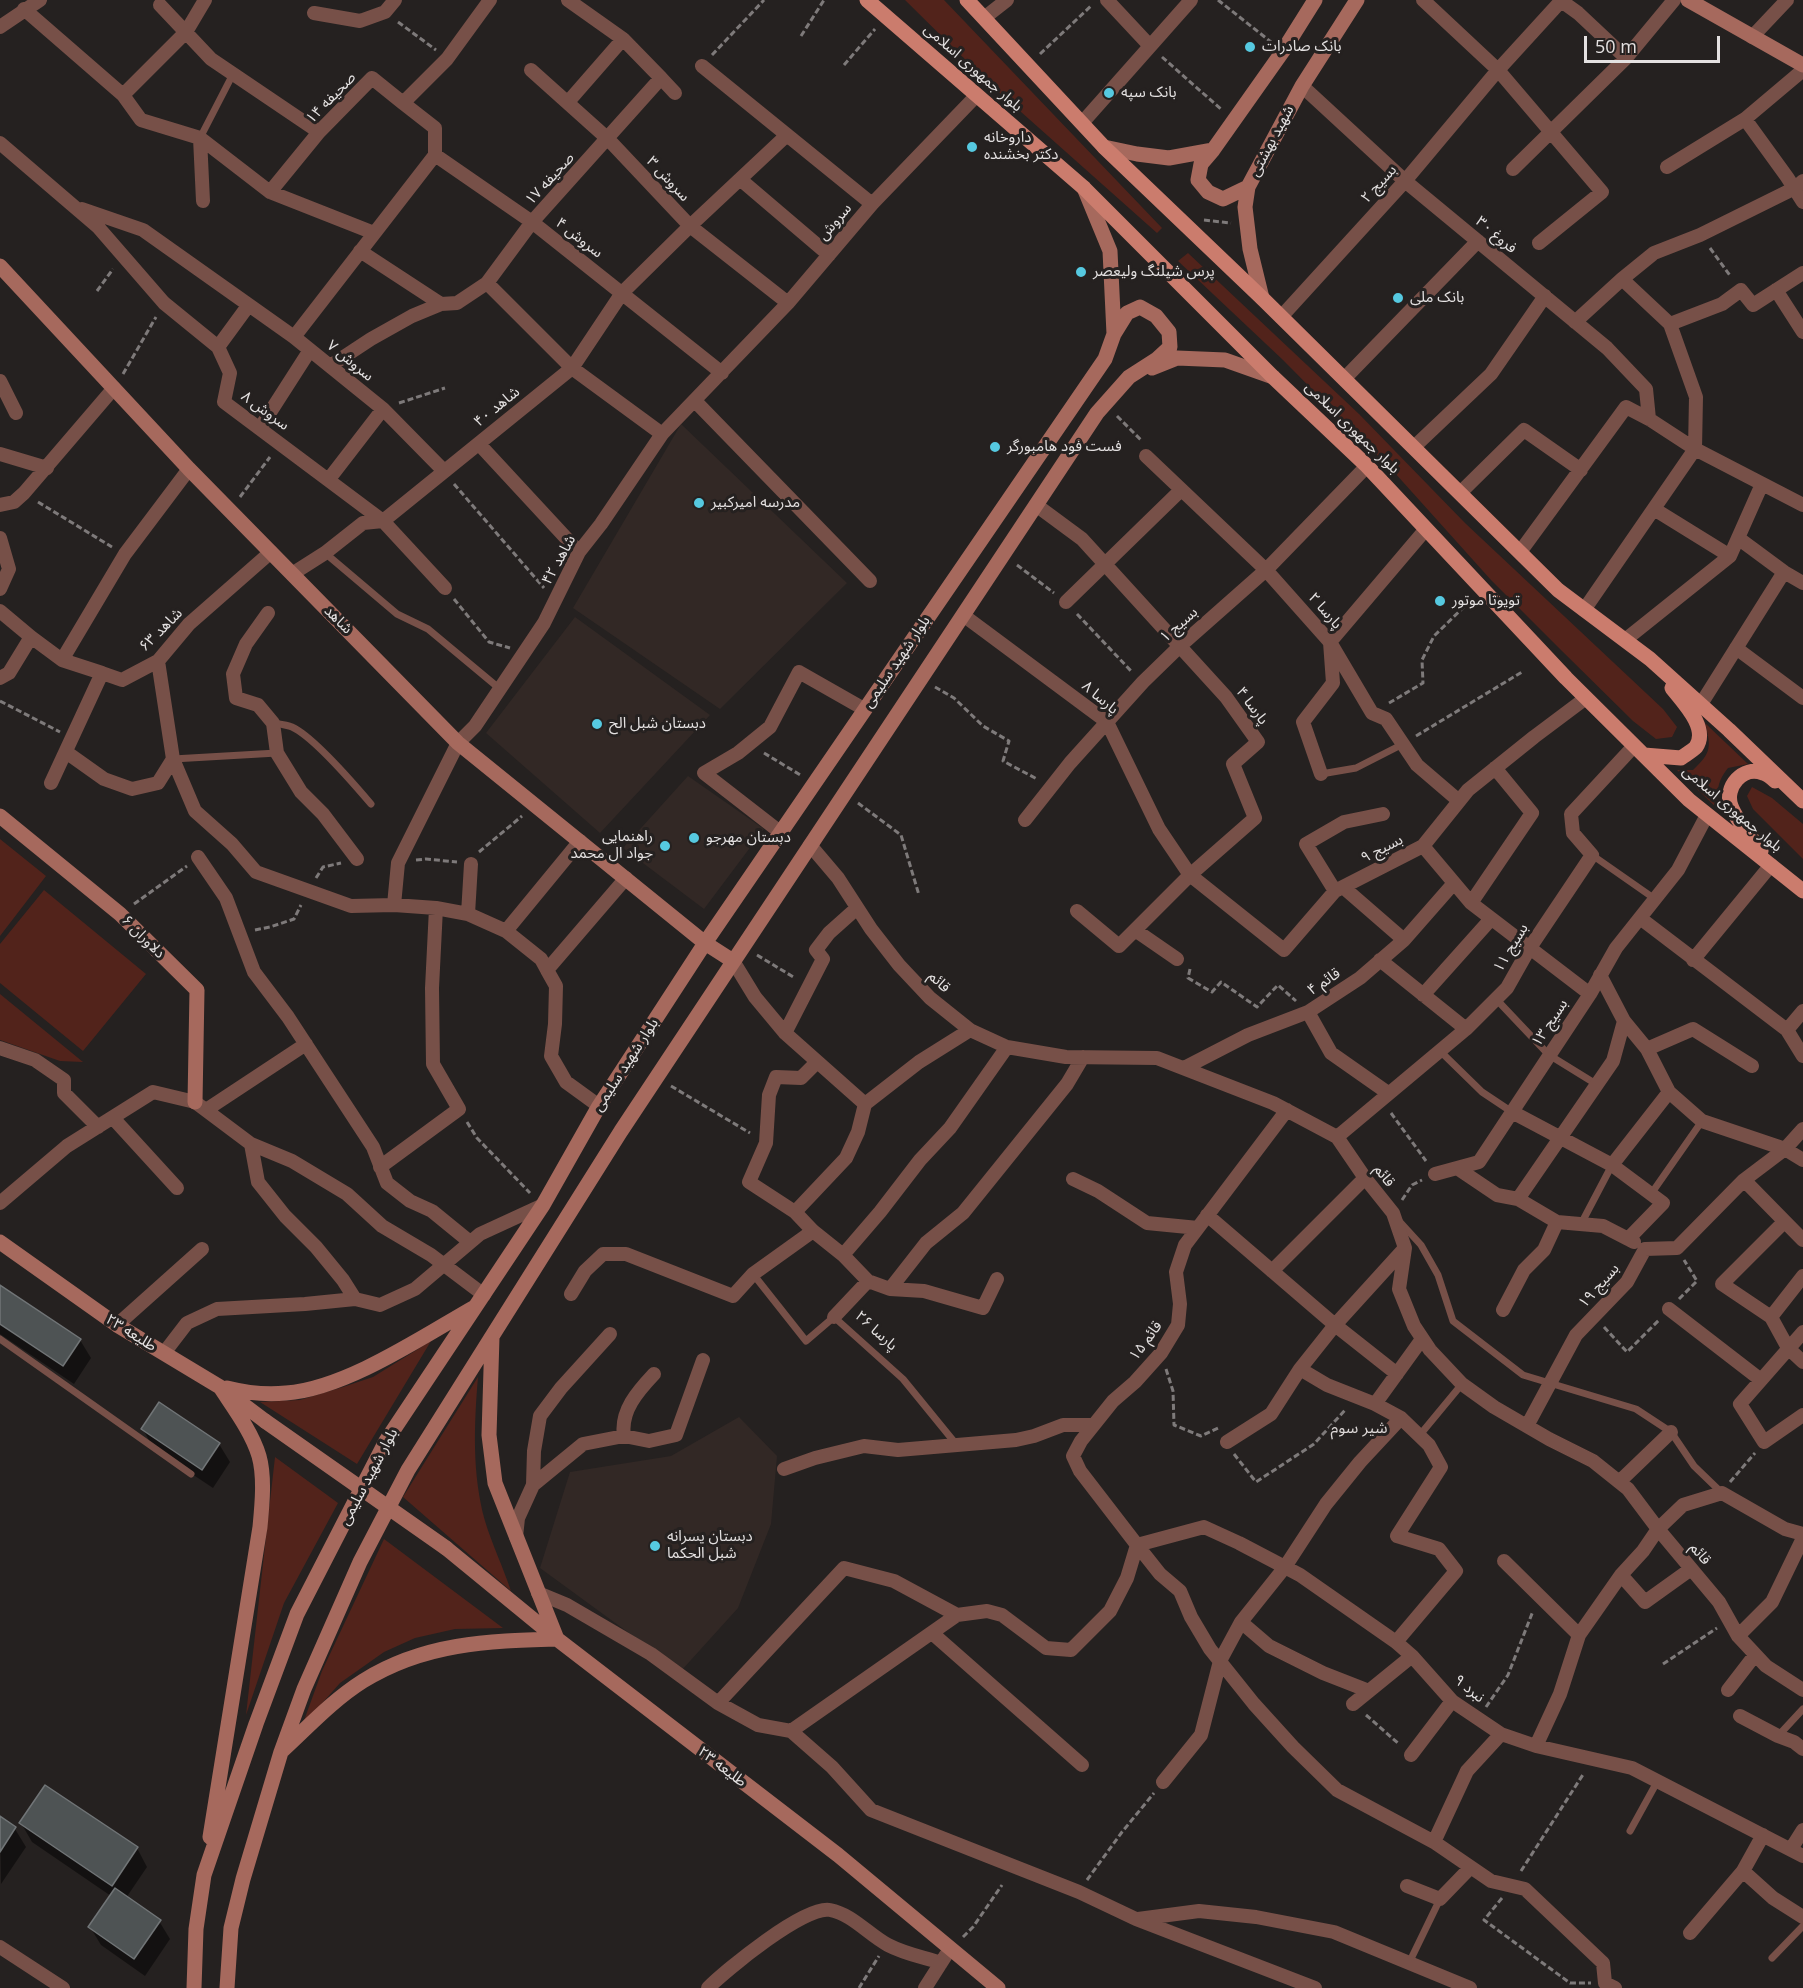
<!DOCTYPE html>
<html>
<head>
<meta charset="utf-8">
<style>
	body { margin:0 }
	#map { position:relative; width:1803px; height:1988px; overflow:hidden; background:#252120; font-family:"Open Sans",sans-serif }
	canvas { display:block }
	.scale { position:absolute; left:1584px; top:36px; width:136px; height:27px; box-sizing:border-box; border:3px solid #e4e1e1; border-top:0; padding-left:8px; font-size:18px; line-height:21px; white-space:nowrap; color:#e4e1e1; -webkit-text-stroke:4px #252120; paint-order:stroke }
</style>
</head>
<body>
<div id="map">
<canvas width="1803" height="1988"></canvas>
<div class="scale">50 m</div>
</div>
<script>
const ctx = document.querySelector('canvas').getContext('2d');
ctx.lineJoin = 'round';
function paint(path, color) { ctx.fillStyle = color; ctx.fill(path, 'evenodd'); }
function strokePath(path, color, width, dash) { ctx.strokeStyle = color; ctx.lineWidth = width; ctx.lineCap = dash ? 'butt' : 'round'; ctx.setLineDash(dash || []); ctx.stroke(path); }
function label(font, color, halo, rows, align = 'center') {
  ctx.font = font + ' "Open Sans","Noto Sans Arabic",sans-serif'; ctx.lineWidth = 6; ctx.setLineDash([]); ctx.textBaseline = 'middle'; ctx.strokeStyle = halo; ctx.fillStyle = color; for (const [text, x, y, turn = 0] of rows) {
    ctx.save(); ctx.translate(x, y); ctx.rotate((+turn || 0) * Math.PI / 180); ctx.textAlign = isNaN(turn) ? turn : align; if (halo) ctx.strokeText(text, 0, 0); ctx.fillText(text, 0, 0); ctx.restore();
  }
}
const built = new Path2D(`
	M681,424L847,583L720,709L573,608Z
	M575,617L710,715L600,833L486,733Z
	M688,776L764,829L704,909L623,848Z
	M739,1417L777,1456L771,1524L738,1608L681,1671L540,1568L570,1472L671,1456Z`);
const green = new Path2D(`
	M905,0H944L1162,228L1157,233L993,87Z
	M1188,253L1359,414L1465,523L1663,709L1677,727L1672,737L1656,739L1633,721L1562,651L1491,580L1394,472L1283,360L1178,261Z
	M1705,723L1748,764L1728,768C1716,783 1716,794 1721,812L1677,770H1693C1712,752 1711,747 1705,723Z
	M1752,787L1772,798L1803,824V859L1753,809L1747,796Z
	M0,839L46,876L0,936Z
	M44,890L146,974L83,1051L0,983V944Z
	M0,994L83,1062L60,1061L0,1040Z
	M431,1341L357,1464L260,1402L300,1400L343,1387L373,1377Z
	M478,1377C474,1425 472,1474 485,1521C492,1544 503,1567 511,1591L403,1497Z
	M275,1457L338,1503L284,1603L246,1715Z
	M384,1539L503,1628L455,1629L415,1638L384,1652L340,1683L302,1726L322,1671Z`);
const shadow = new Path2D(`
	M0,1287L80,1340L91,1358L74,1384L0,1334Z
	M160,1404L219,1444L230,1462L213,1488L153,1448L143,1429Z
	M0,1818L15,1829L26,1847L1,1884Z
	M21,1823L137,1848L147,1867L126,1898L159,1921L170,1939L145,1976L101,1945L90,1927L111,1896L32,1842Z`);
const building = new Path2D(`
	M0,1285L81,1339L63,1366L0,1324Z
	M159,1402L220,1443L202,1470L141,1429Z
	M45,1785L138,1847L112,1886L19,1823Z
	M0,1816L16,1827L0,1852Z
	M115,1888L161,1920L134,1959L88,1927Z`);
const path = new Path2D(`
	M1218,0L1271,42
	M398,22L436,50
	M801,36L824,0
	M1040,54L1092,5
	M712,55L764,0
	M1162,57L1222,110
	M844,65L875,29
	M1204,220L1231,223
	M1710,248L1731,277
	M97,291L113,269
	M123,374L156,317
	M399,403L445,388
	M1117,416L1142,441
	M454,484L544,588
	M240,497L270,457
	M38,502L112,547
	M1017,565L1054,593
	M454,599L489,642L510,648
	M1077,614L1132,672
	M935,687L954,698L983,726L1009,741L1003,761L1037,779
	M0,701L60,732
	M1389,703L1423,683L1422,660L1434,636L1471,600
	M1416,736L1522,672
	M764,753L802,776
	M858,803L901,835L919,895
	M479,852L522,816
	M416,860L426,859L457,862
	M316,878L323,867L341,863
	M134,904L187,866
	M255,930L270,927L294,919L301,905
	M757,955L795,978
	M1190,969L1188,978L1212,992L1221,982L1257,1007L1278,985L1296,1001
	M671,1086L750,1133
	M1391,1113L1426,1161
	M467,1122L477,1138L530,1193
	M1402,1200L1412,1185L1422,1180
	M1679,1299L1697,1281L1684,1260
	M1604,1327L1627,1352L1660,1319
	M1166,1369L1173,1391L1174,1425L1201,1436L1218,1428
	M1234,1454L1256,1482L1314,1444L1346,1409
	M1730,1482L1755,1453
	M1663,1664L1717,1628
	M1486,1707L1508,1675L1533,1611
	M1366,1715L1399,1744
	M1521,1871L1584,1773
	M1087,1880L1122,1832L1154,1793
	M1502,1898L1484,1920L1570,1983H1591
	M963,1937L973,1927L1002,1885
	M859,1988L879,1956`);
const lane = new Path2D(`
	M200,138L233,74
	M325,553L397,614L428,629L500,689
	M273,723C279,724 287,725 292,727C314,737 354,784 371,804
	M173,759L277,753
	M1321,774L1356,768L1403,744
	M1592,855L1655,899
	M1496,999L1549,1055L1596,1084
	M1439,1050L1482,1092L1512,1112
	M1651,1194L1702,1121
	M1400,1222L1421,1245L1438,1275L1453,1321L1523,1375L1636,1409L1671,1432L1694,1466L1722,1493
	M1581,1224L1612,1165
	M753,1274L806,1341L834,1317L903,1379L956,1444
	M0,1339L191,1474
	M1419,1436L1462,1384
	M1778,1736L1803,1709
	M1630,1831L1657,1782
	M1772,1958L1803,1926
	M1409,1963L1440,1899`);
const street = new Path2D(`
	M568,0L623,39L661,78
	M1107,0L1150,46
	M1423,0L1498,70L1602,192L1539,243
	M1560,0L1578,13L1626,58
	M160,5L211,59L319,132
	M24,9L123,95L141,120L200,138L270,192L374,233
	M314,13L360,21L385,12L395,0
	M984,18L1007,0
	M0,27L40,0
	M1752,37L1787,0
	M702,66L872,204
	M531,70L608,139L690,226L788,303
	M1302,86L1405,181L1607,348L1646,389L1649,419
	M123,95L186,32L205,0
	M568,102L623,39
	M403,103L435,128V155L532,222L722,373
	M1745,119L1787,177L1803,202
	M1082,123L1191,0
	M200,138L203,201
	M0,143L98,227L164,303L218,347L230,373L224,402L383,521L445,588
	M1667,167L1745,119L1803,70
	M1513,169L1626,58L1674,0
	M741,180L829,255
	M270,192L319,132L372,78L403,103L447,59L490,0
	M82,209L143,230L294,337L383,409L444,471
	M360,251L441,304
	M487,283L572,368L662,434
	M1776,290L1803,332
	M1281,317L1405,181L1498,70L1561,1
	M1575,322L1622,279L1654,253L1700,235L1795,188L1803,181
	M1670,324L1722,304L1741,290L1753,305L1803,273
	M294,337L435,155
	M218,347L248,306
	M330,366L371,339L412,316L441,304L457,303L487,283L532,222L661,78L675,93
	M1344,379L1478,241
	M0,381L16,413
	M695,401L870,581
	M260,428L310,350
	M479,444L579,552
	M1414,447L1491,374L1545,296
	M0,454L47,468
	M1146,456L1266,570L1330,642L1372,713L1386,719L1417,765L1459,801
	M329,479L383,409
	M1460,493L1524,430L1581,470
	M0,505L14,502L24,493L114,388
	M1036,505L1082,539L1226,697L1258,742L1233,764L1255,818L1190,875L1119,946L1077,911
	M1654,509L1730,556
	M0,538L9,569L0,589
	M1738,538L1784,572L1803,583
	M1520,552L1626,407L1649,419L1695,449L1803,505
	M292,574L325,553L363,523L383,521L572,368L622,293L690,226L787,135
	M1066,602L1181,490
	M1584,610L1695,449L1696,397L1670,324L1622,279
	M0,611L31,637L62,660L102,673
	M268,613L246,644L233,674L236,698L258,705L273,723L277,753L301,792L323,814L357,859
	M963,615L1107,722L1159,829L1190,875L1284,950L1335,891L1423,846L1468,790L1534,737L1586,698
	M1625,640L1730,556L1762,484
	M1736,648L1803,698
	M62,660L125,554L189,469
	M0,678L9,673L31,637
	M1701,704L1784,572
	M66,752L104,779L132,789L158,783L173,759L158,661
	M173,759L195,811L232,844L256,872L351,906L394,905L436,908L468,914L506,931L541,959L547,970
	M1321,774L1303,722L1333,683L1330,642L1426,529
	M51,783L102,673L122,680L158,661L189,624L271,552
	M1025,820L1070,763L1143,682L1180,646L1266,570L1367,466
	M780,832L704,773L738,753L770,727L799,672L864,709
	M810,845L838,878L871,929L899,965L930,998L970,1030L1007,1047L1066,1057L1157,1058L1273,1103L1337,1137L1365,1178L1393,1213L1405,1248L1399,1289L1414,1326L1430,1350L1462,1384L1494,1407L1549,1439L1593,1461L1628,1489L1658,1529L1719,1602L1738,1636L1766,1666L1803,1690
	M1423,846L1471,903L1590,994
	M198,857L226,898L254,972L288,1017L373,1147L387,1183L410,1201L432,1211L470,1242
	M1343,887L1404,940
	M1335,891L1306,844L1344,822L1383,814
	M1471,903L1532,813L1495,768
	M394,905L398,863L458,743L475,726L544,623L579,552L601,524L662,434L788,303L872,204L977,95
	M468,914L471,864
	M1640,918L1787,1030L1803,1056
	M1135,930L1177,959
	M506,931L580,841
	M1380,960L1466,1029
	M1693,960L1771,865
	M733,961L755,997L785,1033L865,1104L858,1132L846,1158L795,1212
	M1600,975L1624,1021L1647,1049L1669,1092L1702,1121L1785,1149L1803,1160
	M1423,995L1491,919
	M1308,1012L1331,1053L1388,1093
	M1787,1030L1803,1011
	M785,1033L823,959L816,950L829,933L857,908
	M0,1048L35,1060L64,1080V1093L98,1127
	M1647,1049L1693,1029L1752,1066
	M817,1062L801,1078L776,1077L769,1095L766,1143L749,1182L795,1212L813,1231L843,1255L868,1281L890,1289L924,1291L983,1308L997,1279
	M1184,1068L1248,1035L1308,1012L1360,978L1404,940L1454,883
	M865,1104L919,1062L970,1030
	M599,1106L566,1082L551,1056L555,1024L556,986L547,970L626,878
	M206,1110L306,1044
	M1287,1110L1185,1245L1176,1272L1180,1304L1178,1325L1161,1353L1135,1382L1113,1401L1081,1441L1073,1456L1080,1471L1137,1545L1204,1527L1239,1543L1300,1575L1396,1642L1412,1656L1452,1701L1501,1734L1536,1746L1632,1768L1803,1856
	M1512,1112L1612,1165L1663,1203L1628,1239
	M113,1118L177,1188
	M1337,1137L1466,1029L1507,988L1529,949L1592,855L1573,833L1571,814L1634,746
	M251,1144L258,1182L285,1216L316,1247L343,1280L355,1299L380,1305L415,1289L480,1234L543,1205
	M1612,1165L1669,1092
	M380,1167L459,1109L433,1064L432,988L436,908
	M1457,1168L1497,1195L1518,1199L1557,1222L1603,1226L1634,1242
	M1435,1174L1479,1162L1590,994L1616,948L1678,870L1707,815
	M1073,1179L1098,1191L1147,1223L1198,1228
	M1744,1180L1803,1240
	M1518,1199L1613,1061L1624,1021
	M0,1203L67,1146L153,1092L195,1102L251,1144L292,1161L347,1194L382,1226L431,1255L484,1295
	M1207,1215L1335,1325L1397,1374
	M1784,1222L1722,1284L1771,1317L1788,1348L1803,1362
	M843,1255L880,1212L920,1160L950,1128L1007,1047
	M1272,1271L1365,1178
	M890,1289L926,1243L963,1213L1067,1084L1083,1057
	M571,1294L585,1271L603,1254H626L733,1296L753,1274L813,1231
	M1669,1309L1761,1380
	M1503,1310L1524,1270L1544,1250L1557,1222
	M834,1317L868,1281
	M1771,1317L1803,1276
	M117,1325L202,1249
	M1803,1332L1740,1404L1764,1442L1803,1415
	M164,1353L187,1323L217,1309L305,1304L355,1299
	M1300,1369L1327,1385L1375,1404L1401,1418L1429,1445L1441,1467L1397,1536L1439,1549L1456,1571L1396,1642
	M1375,1404L1422,1339
	M1527,1426L1576,1335L1627,1282L1645,1249L1677,1248L1744,1180L1785,1149L1803,1129
	M624,1436C620,1411 638,1391 654,1374
	M1227,1442L1271,1414L1300,1369L1335,1325L1405,1248
	M784,1469L815,1458L864,1446L898,1450L1016,1440L1034,1436L1063,1425H1092
	M1619,1482L1671,1432
	M533,1485L534,1451L540,1416L561,1388L610,1334
	M516,1537L518,1518L533,1485L583,1444L624,1436L649,1441L676,1435L703,1360
	M1504,1561L1579,1635
	M1621,1575L1645,1602L1691,1569
	M538,1593L567,1605L651,1654L718,1703L758,1725L791,1731L832,1767L871,1810L1079,1892L1136,1919L1315,1988
	M1241,1622L1269,1646L1323,1673L1369,1691
	M932,1633L1082,1765
	M1738,1636L1772,1602L1803,1538
	M1728,1690L1755,1655
	M718,1703L844,1568L894,1581L957,1615
	M1353,1704L1412,1656
	M1740,1716L1778,1736L1794,1742L1803,1749
	M791,1731L957,1615L987,1611L1002,1615L1046,1648L1071,1650L1110,1611L1127,1578L1137,1545L1160,1574L1180,1591L1191,1617L1210,1649L1254,1704L1293,1747L1337,1790L1434,1842L1491,1881L1525,1889L1603,1963L1605,1983L1615,1988
	M1536,1746L1560,1694L1579,1635L1621,1575L1643,1551L1658,1529L1683,1505L1722,1493L1785,1529L1803,1534
	M1411,1755L1452,1701
	M1163,1782L1201,1735L1220,1661L1241,1622L1285,1567L1326,1504L1360,1462L1401,1418
	M1434,1842L1467,1771L1501,1734
	M1791,1849L1803,1830
	M1743,1871L1773,1898L1803,1917
	M1407,1886L1440,1899L1470,1868
	M1138,1919L1199,1911L1256,1917L1334,1932L1470,1988
	M1690,1933L1743,1871L1763,1835
	M0,1947L63,1988
	M708,1988C726,1970 805,1905 830,1910C852,1914 869,1935 888,1945C905,1954 923,1957 941,1963
	M925,1988L946,1955`);
const secondary = new Path2D(`
	M1688,0L1803,65
	M1104,147L1137,154L1169,158L1213,150L1283,51L1315,0
	M1213,150L1201,164L1198,180L1208,192L1223,199L1248,187
	M0,266L189,469L458,743L705,943L733,961
	M1262,298L1250,249L1245,207L1248,187L1302,86L1357,0
	M1152,368L1177,358L1225,360L1273,377
	M0,816L120,914L197,990L195,1102
	M0,1242L117,1325L220,1387L265,1421
	M227,1388C247,1393 266,1395 286,1393C345,1389 422,1337 473,1308
	M446,1548L557,1639L838,1855L998,1988
	M283,1750C309,1726 333,1700 363,1681C424,1643 487,1641 557,1639L495,1483L489,1435L492,1337
	M210,1837L260,1527C262,1506 265,1477 259,1456C252,1432 233,1407 220,1387
	M194,1988L196,1929L204,1875L256,1724L297,1614L386,1441L543,1205L599,1106L705,943L1105,359L1114,334L1110,251L1084,188
	M227,1988L231,1928L243,1879L281,1752L304,1689L360,1562L408,1470L621,1131L1097,413L1129,377L1157,359L1170,347L1169,332L1156,316L1140,307L1127,313L1114,334`);
const primary = new Path2D(`
	M867,0L1084,188L1273,377L1367,466L1566,678L1689,800L1803,891
	M967,0L1104,147L1262,298L1558,590L1650,659L1729,730L1803,801
	M1644,755L1681,758C1685,755 1692,751 1696,747C1709,728 1683,702 1672,688
	M1761,851C1752,838 1736,820 1731,806C1724,787 1743,765 1763,773C1767,774 1772,778 1775,781`);
const secondaryBridge = new Path2D(`
	M265,1421L446,1548`);
const markers = [
	[1250,47,6,"#56c9e0"],
	[1109,93,6,"#56c9e0"],
	[972,147,6,"#56c9e0"],
	[1081,272,6,"#56c9e0"],
	[1398,298,6,"#56c9e0"],
	[995,447,6,"#56c9e0"],
	[699,503,6,"#56c9e0"],
	[1440,601,6,"#56c9e0"],
	[597,724,6,"#56c9e0"],
	[694,838,6,"#56c9e0"],
	[665,846,6,"#56c9e0"],
	[655,1546,6,"#56c9e0"]
];
const poiNames = [
	["بانک صادرات",1262,47],
	["بانک سپه",1121,93],
	["داروخانه",984,138],
	["دکتر بخشنده",984,155],
	["پرس شیلنگ ولیعصر",1093,272],
	["بانک ملی",1410,298],
	["فست فود هامبورگر",1007,447],
	["مدرسه امیرکبیر",711,503],
	["تویوتا موتور",1452,601],
	["دبستان شبل الح",609,724],
	["راهنمایی",653,837,"right"],
	["جواد ال محمد",653,854,"right"],
	["دبستان مهرجو",706,838],
	["دبستان پسرانه",667,1537],
	["شبل الحکما",667,1554]
];
const streetNames = [
	["بلوار جمهوری اسلامی",973,68,41],
	["صحیفه ۱۴",331,98,-46],
	["شهید بهشتی",1272,141,-62],
	["صحیفه ۱۷",550,179,-48],
	["سروش ۳",668,179,47],
	["بسیج ۲",1379,184,-48],
	["سروش",835,222,-50],
	["فروغ ۳۰",1496,235,40],
	["سروش ۴",579,238,38],
	["سروش ۷",350,361,39],
	["شاهد ۴۰",497,407,-39],
	["سروش ۸",265,411,36],
	["بلوار جمهوری اسلامی",1352,428,44],
	["شاهد ۴۲",559,560,-61],
	["پارسا ۲",1325,611,49],
	["شاهد",338,620,45],
	["بسیج ۱",1179,625,-42],
	["شاهد ۶۳",161,630,-45],
	["بلوار شهید سلیمی",897,662,-56],
	["پارسا ۸",1100,698,40],
	["پارسا ۴",1252,706,53],
	["بلوار جمهوری اسلامی",1732,809,40],
	["بسیج ۹",1382,849,-27],
	["دلاوران ۶",143,937,45],
	["بسیج ۱۱",1511,948,-59],
	["قائم",939,982,44],
	["قائم ۴",1324,982,-34],
	["بسیج ۱۳",1550,1023,-57],
	["بلوار شهید سلیمی",626,1065,-57],
	["قائم",1384,1176,52],
	["بسیج ۱۹",1599,1286,-49],
	["پارسا ۲۶",876,1331,42],
	["طلیعه ۲۳",131,1333,32],
	["قائم ۱۵",1146,1341,-54],
	["بلوار شهید سلیمی",369,1477,-62],
	["قائم",1700,1554,50],
	["نبرد ۹",1469,1689,39],
	["طلیعه ۲۳",722,1767,37]
];
const neighbourhoodNames = [
	["شیر سوم",1359,1428]
];
paint(built, '#322825');
paint(green, '#52231b');
paint(shadow, '#0007');
paint(building, '#4e5354');
strokePath(building, '#717577', 1.5);
strokePath(path, '#7e7a7a', 3, [6, 3]);
strokePath(lane, '#775048', 7);
strokePath(street, '#775048', 14);
strokePath(secondary, '#a6695d', 15);
strokePath(primary, '#cb7c6d', 15);
strokePath(secondaryBridge, '#a6695d', 15);
for (const [x, y, r, color] of markers) { const dot = new Path2D(); dot.arc(x, y, r, 0, 2 * Math.PI); ctx.fillStyle = color; ctx.fill(dot); strokePath(dot, '#252120', 2); }
label('15px', '#e4e1e1', '#252120', poiNames, 'left');
label('15px', '#e4e1e1', '#252120', streetNames);
label('16px', '#dcd7d6', '#252120', neighbourhoodNames);
</script>
</body>
</html>
